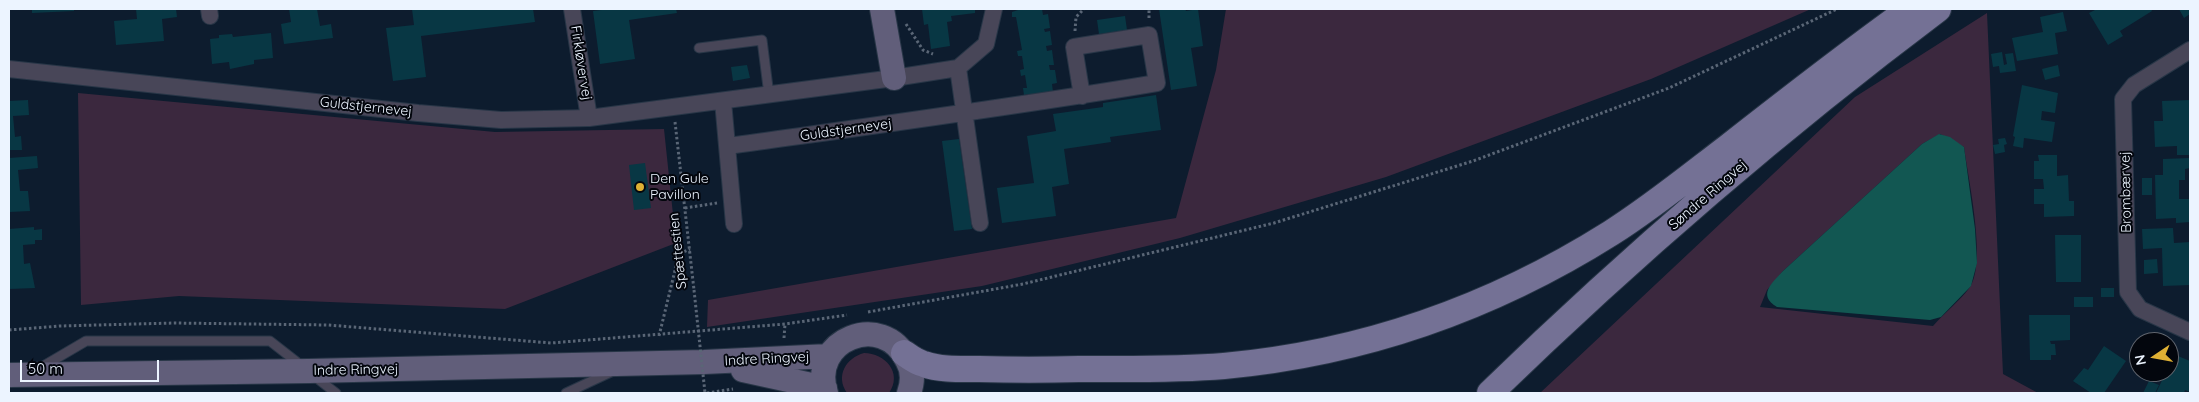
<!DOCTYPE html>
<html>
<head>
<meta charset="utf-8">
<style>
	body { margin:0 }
	#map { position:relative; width:2199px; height:402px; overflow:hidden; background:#0d1c2e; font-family:Quicksand,sans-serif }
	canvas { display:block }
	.frame { position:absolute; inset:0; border:10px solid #ecf4ff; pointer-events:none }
	.north { position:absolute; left:2129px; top:332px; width:50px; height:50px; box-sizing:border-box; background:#03060d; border:1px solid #60656e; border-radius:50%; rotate:258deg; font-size:14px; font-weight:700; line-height:20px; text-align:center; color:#ecf4ff }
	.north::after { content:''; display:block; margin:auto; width:18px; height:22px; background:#dfb034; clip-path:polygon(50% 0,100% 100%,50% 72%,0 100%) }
	.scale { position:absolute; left:20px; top:360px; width:139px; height:22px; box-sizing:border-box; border:2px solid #ecf4ff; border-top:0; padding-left:6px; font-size:15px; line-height:18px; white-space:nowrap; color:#ecf4ff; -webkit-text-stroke:4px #03060d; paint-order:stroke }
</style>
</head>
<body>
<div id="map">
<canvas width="2199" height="402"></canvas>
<div class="frame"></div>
<div class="north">N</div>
<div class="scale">50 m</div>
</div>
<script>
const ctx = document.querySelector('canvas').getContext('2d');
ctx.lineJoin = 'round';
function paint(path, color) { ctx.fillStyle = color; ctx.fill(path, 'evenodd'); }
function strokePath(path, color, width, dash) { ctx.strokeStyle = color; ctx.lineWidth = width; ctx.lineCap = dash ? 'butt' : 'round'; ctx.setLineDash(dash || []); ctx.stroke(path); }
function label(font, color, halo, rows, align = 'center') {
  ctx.font = font + ' Quicksand,sans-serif'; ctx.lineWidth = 4; ctx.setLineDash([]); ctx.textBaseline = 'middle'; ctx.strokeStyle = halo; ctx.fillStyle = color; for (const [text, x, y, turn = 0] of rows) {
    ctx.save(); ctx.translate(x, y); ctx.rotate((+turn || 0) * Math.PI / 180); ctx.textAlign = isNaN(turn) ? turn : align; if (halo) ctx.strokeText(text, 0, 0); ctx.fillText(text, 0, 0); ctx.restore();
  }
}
const green = new Path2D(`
	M1226,9H1811L1651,79L1386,177L1180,238L982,286L707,327L708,300L1176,218L1216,70Z
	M1987,13L2003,374L2038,393H1540L1855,97ZM1940,134L1964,147C1968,178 1987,262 1970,287C1960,301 1944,313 1933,326L1760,307L1767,290L1783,271L1922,144Z
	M78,93L495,132L664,129L676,243L505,309L179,296L81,305Z
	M864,353C885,353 903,373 889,393H847C835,376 846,358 864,353Z`);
const water = new Path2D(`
	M1939,134L1950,137L1964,147L1975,229L1977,263L1971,286L1941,317L1930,320L1777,307C1757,295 1772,283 1783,271L1922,144Z`);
const building = new Path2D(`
	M32,9H74V11L32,13Z
	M136,9H176L177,17L162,19L164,41L116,45L114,21L137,19Z
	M289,9H317L320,26L331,24L333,38L284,44L281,24L291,22Z
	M412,9H533L535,22L421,36L426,77L393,81L386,28L414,25Z
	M610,9H676L677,13L629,20L635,59L600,64L593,11Z
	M922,9H975V13L951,16L952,21L947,22L950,46L931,49L928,24L924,25Z
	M1021,9H1042L1043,15L1048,14L1050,28L1044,29L1045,32L1050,31L1052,45L1046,46L1047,51L1052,50L1054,65H1049L1050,70H1055L1057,83L1052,84L1053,92L1028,96V94L1024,95L1023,88H1027L1025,75L1021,76L1020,70L1024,69L1022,56H1018L1017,51L1022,50L1016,17H1012V12Z
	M1159,9H1185L1186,11L1198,9L1203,46L1191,48L1197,86L1171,90Z
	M2097,9H2151L2152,11L2120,31L2123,36L2108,45L2089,13Z
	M2179,9H2190V14L2184,18Z
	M2063,12L2067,31L2055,33L2058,54L2017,61L2012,38L2043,32L2040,17Z
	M1125,16L1127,30L1099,34L1097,20Z
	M271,33L273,58L254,60V64L230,69L229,62L212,64L210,39L219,38V35L232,34L233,37Z
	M2002,52L2004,65L2007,64L2005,54L2013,53L2016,71L2000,73L1999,66L1993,67L1991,54Z
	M747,65L750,78L733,81L731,67Z
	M2058,65L2060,76L2045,80L2042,69Z
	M2022,85L2058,93L2055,113L2042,111L2041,120L2055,122L2052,142L2024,138L2023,148L2013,146L2015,137L2013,136Z
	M1156,95L1161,130L1110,137L1111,142L1064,149L1069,184L1052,187L1056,216L1002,223L997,188L1034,183L1027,136L1056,131L1053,114L1103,107V103Z
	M28,100L29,115L13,116L15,137L21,136L22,150H9V101Z
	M2190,100V155H2177V146L2155,147L2154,121H2163L2162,101Z
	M2005,138L2007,144L2004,145L2005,152L1995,154L1993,145L1999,144L1998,139Z
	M959,139L972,229L954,231L942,141Z
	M2038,155H2057V176L2068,175L2069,201H2074V216L2044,217V204H2034V189H2044L2043,179H2034V161H2039Z
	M37,156L38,168L18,170L20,191H28L30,211L9,212V158Z
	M2190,158V168L2185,169V180H2179V199H2190V222L2176,223V218L2156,219L2155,175H2163V159Z
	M645,163L651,208L634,210L629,165Z
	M2142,178H2152V195H2142Z
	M34,227V230L42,229V240H35V244L23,245L24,264L30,263L35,288L9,289V229Z
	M2173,228L2174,243L2190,242V285L2163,286L2162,248L2143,249L2142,229Z
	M2055,235H2081V282H2056Z
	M2157,259L2158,273L2144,274V260Z
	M2101,288H2114V297H2101Z
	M2074,297H2093V307H2074Z
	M2029,315H2070V340L2050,341L2051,344H2055L2056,355H2051V360H2030Z
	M2104,346L2126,361L2104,393H2091L2073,381L2084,368L2088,370Z
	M2173,354L2190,361V392L2185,390L2184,393H2156L2166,372H2169V364Z
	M2149,381L2159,385L2155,393H2143Z`);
const path = new Path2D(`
	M1149,18V9
	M906,24L923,50L933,54
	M1075,31L1076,17L1084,9
	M675,122L694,290
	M685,208L717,203
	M868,312L1023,284L1274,223L1473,161L1669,88L1837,9
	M9,330L60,326L174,323L328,325L551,343L785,324L847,315
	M659,336L679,254L690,249
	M784,338L785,324
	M707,393L733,389`);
const lane = new Path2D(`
	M699,48L762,40L769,95
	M40,368L86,341H270L302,366
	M314,376L336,393
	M566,393L611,372`);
const street = new Path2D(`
	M209,9L210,16
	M572,9L589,118
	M2190,50L2134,85L2123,99L2128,292L2140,309L2190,332
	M958,68L980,223
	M9,69L418,113L501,120L589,118L894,78L958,68L986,44L994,9
	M723,101L734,224
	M728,146C871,126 1014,107 1157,83L1149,35L1074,47L1082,96`);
const secondary = new Path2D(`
	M882,9L894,78
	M743,370L825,388
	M9,375L309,371L704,362L829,356
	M826,393C808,340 883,310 907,360C913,370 913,382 909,393`);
const primary = new Path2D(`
	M904,353C911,358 916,362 924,364C940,370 961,369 979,369C1012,370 1046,370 1079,369C1127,369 1176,370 1224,366C1365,353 1492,308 1611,233C1652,207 1690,176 1728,147C1788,100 1848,53 1910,9
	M1490,393C1631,256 1781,127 1938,9`);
const pathBridge = new Path2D(`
	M694,290L705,393`);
const markers = [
	[640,187,5,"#dfb034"]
];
const streetNames = [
	["Firkløvervej",581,63,81],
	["Guldstjernevej",366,107,6],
	["Guldstjernevej",846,130,-8],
	["Brombærvej",2126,192,-91],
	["Søndre Ringvej",1708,195,-41],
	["Spættestien",678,251,-96],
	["Indre Ringvej",767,359,-3],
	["Indre Ringvej",356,370,-1]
];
const poiNames = [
	["Den Gule",650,179],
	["Pavillon",650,195]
];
paint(green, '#3b283e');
paint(water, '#125752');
paint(building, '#083744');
strokePath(lane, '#283647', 11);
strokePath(street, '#283647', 18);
strokePath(secondary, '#283647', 26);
strokePath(primary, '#283647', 28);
strokePath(path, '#5a6676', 3, [2.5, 2.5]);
strokePath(lane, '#484658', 9);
strokePath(street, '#484658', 16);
strokePath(secondary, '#615e7a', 24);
strokePath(primary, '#747195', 26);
strokePath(pathBridge, '#5a6676', 3, [2.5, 2.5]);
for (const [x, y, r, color] of markers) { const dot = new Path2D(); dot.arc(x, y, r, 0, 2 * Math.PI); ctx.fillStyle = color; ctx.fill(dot); strokePath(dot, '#03060d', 2); }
label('14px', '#ecf4ff', '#03060d', streetNames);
label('14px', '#ecf4ff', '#03060d', poiNames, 'left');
</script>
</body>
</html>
